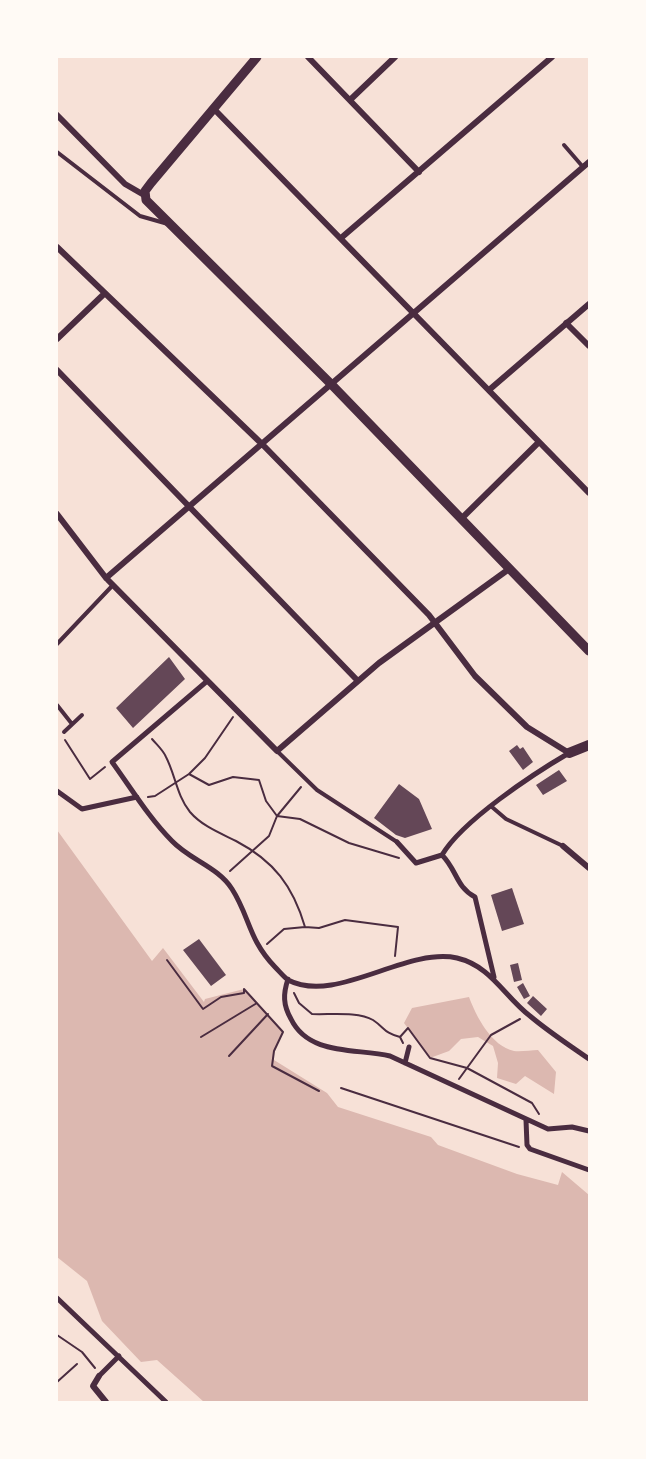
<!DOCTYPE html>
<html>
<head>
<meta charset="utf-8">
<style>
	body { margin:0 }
	#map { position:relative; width:646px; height:1459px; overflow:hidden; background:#f7e1d7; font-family:Mulish,sans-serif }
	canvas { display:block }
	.frame { position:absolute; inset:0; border:58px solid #fffaf5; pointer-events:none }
</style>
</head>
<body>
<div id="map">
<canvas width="646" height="1459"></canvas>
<div class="frame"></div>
</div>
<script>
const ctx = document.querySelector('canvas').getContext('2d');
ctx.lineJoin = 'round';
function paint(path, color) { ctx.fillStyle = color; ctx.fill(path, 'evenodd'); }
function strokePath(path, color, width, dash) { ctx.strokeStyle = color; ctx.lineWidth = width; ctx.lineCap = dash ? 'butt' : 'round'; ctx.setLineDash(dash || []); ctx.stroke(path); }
const water = new Path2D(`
	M57,830L152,961L163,948L204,1002L205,999L244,989L283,1032L274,1051V1060L327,1093L338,1107L431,1137L438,1145L517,1174L558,1185L562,1172L589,1195V1402H204L157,1360L141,1362L102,1321L87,1281L57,1257Z
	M469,997C476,1016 491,1046 514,1051C521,1052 531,1050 538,1050L556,1072L554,1094L525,1076L516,1084L497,1078L498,1063L493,1046L478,1037L461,1039L449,1051L430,1058L404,1023L412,1008Z`);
const building = new Path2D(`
	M169,657L185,679L133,728L116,708Z
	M517,745L520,749L523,747L533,762L523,770L509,751Z
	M559,770L567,781L543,795L536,785Z
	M399,784L419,799L432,829L405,838L396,835L374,818Z
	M512,888L524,924L502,931L491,895Z
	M199,939L226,975L211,986L183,950Z
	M518,963L522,980L514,982L510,965Z
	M523,983L530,996L524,999L517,987Z
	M533,996L547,1009L541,1016L527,1003Z`);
const path = new Path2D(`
	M152,739C157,745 163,750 166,757C175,774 177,796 190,812C202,826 220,833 236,841C274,861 293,886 305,927L284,929L267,944
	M65,740L90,779L105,767
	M189,774L205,758L233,717
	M148,797L155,796L189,774L209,785L233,777L259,780L266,801L277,816L301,787
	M230,871L269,836L277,816L300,819L349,843L399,858
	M305,927L319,928L345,920L398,927L395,956
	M167,960L203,1009L221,997L244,993V989L283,1032L274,1051L272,1066L319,1091
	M294,993L299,1003L312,1014C328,1015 358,1011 373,1020C385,1028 384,1033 400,1037
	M201,1037L257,1003
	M403,1043L400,1037L408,1028L430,1058L467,1068L532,1103L539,1114
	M229,1056L268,1014
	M459,1079L491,1035L520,1019
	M341,1088L519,1147
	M57,1335L82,1352L95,1368
	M57,1382L77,1364`);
const service = new Path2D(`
	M564,145L583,167
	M57,152L140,216L168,224
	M57,644L113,585
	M57,705L72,724
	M64,732L82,715
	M277,751L317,790L397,842
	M492,807L506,819L563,846`);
const pedestrian = new Path2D(`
	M206,682L112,762C131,788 149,818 172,841C190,860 218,867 232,889C250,917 248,939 275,967C279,971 284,977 288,980C336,1005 405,947 457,958C491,966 504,996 530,1016C549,1032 569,1045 589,1059
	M57,791L82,809L137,797
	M397,842L416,863L442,855C462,821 533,774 569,753
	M442,855C457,870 456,887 475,897L494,977
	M288,979C283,994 283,1005 291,1019C309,1056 356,1048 390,1056L548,1129L572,1127L589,1131
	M405,1063L409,1047
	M526,1120L527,1145L530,1149L589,1170
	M57,1298L166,1402
	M99,1376L119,1356`);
const minor = new Path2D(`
	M308,57L419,172
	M350,100L395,57
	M214,109L589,493
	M57,115L125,184L144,195
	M341,238L552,57
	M57,247L263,445L429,615L475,676L527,727L569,753
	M566,323L589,346
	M57,339L105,293
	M57,370L357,680
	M489,390L589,304
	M57,514L106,578L277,751L379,663L509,569
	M461,519L539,442
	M106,578L589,162
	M563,846L589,868
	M99,1376L93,1386L106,1402`);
const tertiary = new Path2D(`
	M257,57L151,183L145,191L146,200L331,384L589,651`);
const secondary = new Path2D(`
	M569,753L589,745`);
paint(water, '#dcb8b0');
paint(building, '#644757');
strokePath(path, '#4a2c40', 2);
strokePath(service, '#4a2c40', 4);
strokePath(pedestrian, '#4a2c40', 5);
strokePath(minor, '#4a2c40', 6);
strokePath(tertiary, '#4a2c40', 9);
strokePath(secondary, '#4a2c40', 10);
</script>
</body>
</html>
